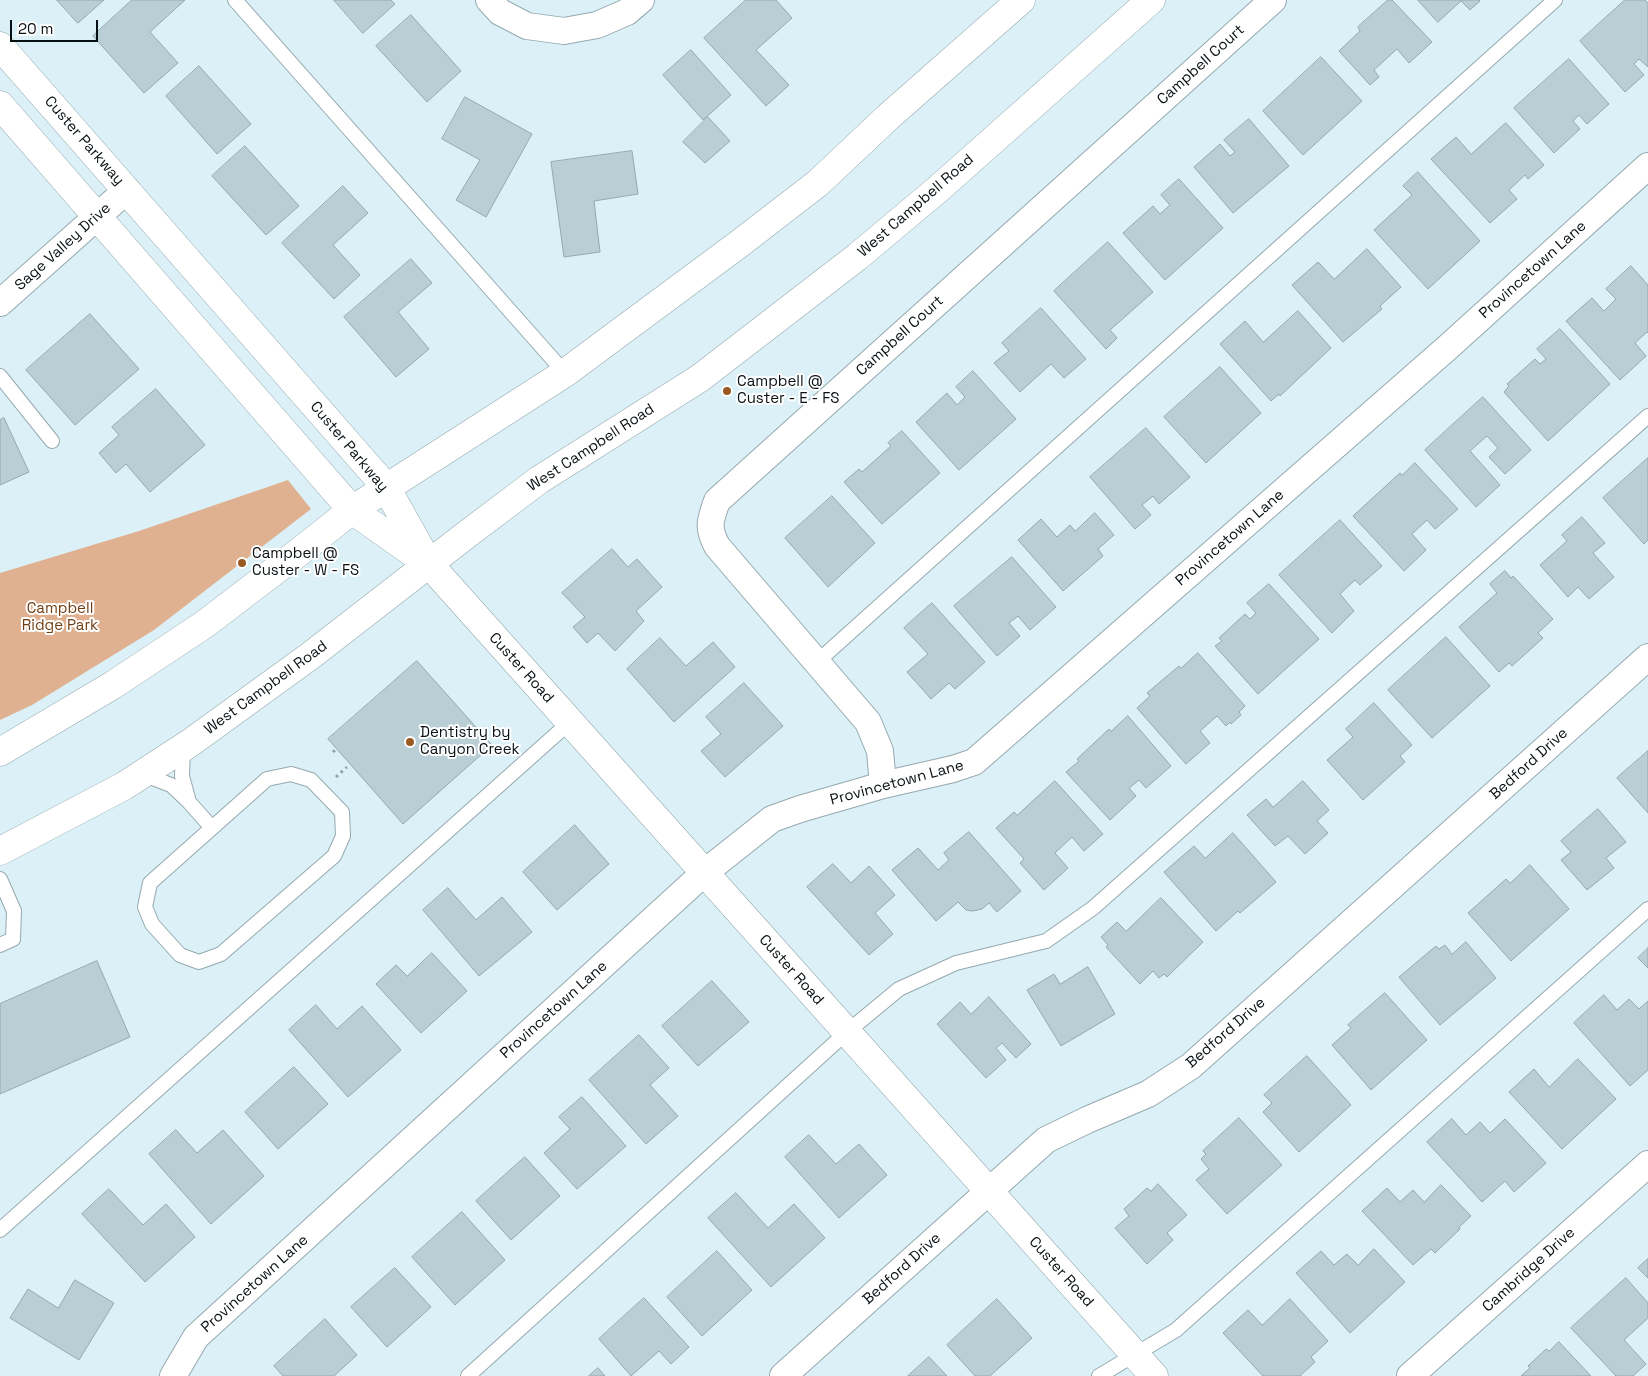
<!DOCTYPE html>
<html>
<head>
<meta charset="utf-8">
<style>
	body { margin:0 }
	#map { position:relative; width:1648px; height:1376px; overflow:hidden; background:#dbf0f7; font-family:"Space Grotesk",sans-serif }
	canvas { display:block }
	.scale { position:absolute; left:10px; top:20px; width:88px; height:22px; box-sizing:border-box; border:2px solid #091013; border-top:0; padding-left:6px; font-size:15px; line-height:18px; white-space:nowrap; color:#091013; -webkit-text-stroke:4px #fff; paint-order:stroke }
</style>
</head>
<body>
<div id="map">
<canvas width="1648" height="1376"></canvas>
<div class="scale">20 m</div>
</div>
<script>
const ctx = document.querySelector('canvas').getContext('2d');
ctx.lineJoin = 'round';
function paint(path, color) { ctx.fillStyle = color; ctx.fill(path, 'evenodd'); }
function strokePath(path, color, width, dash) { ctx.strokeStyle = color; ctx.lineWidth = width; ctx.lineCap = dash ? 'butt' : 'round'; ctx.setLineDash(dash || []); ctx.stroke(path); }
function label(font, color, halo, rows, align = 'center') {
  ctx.font = font + ' "Space Grotesk",sans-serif'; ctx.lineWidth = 4; ctx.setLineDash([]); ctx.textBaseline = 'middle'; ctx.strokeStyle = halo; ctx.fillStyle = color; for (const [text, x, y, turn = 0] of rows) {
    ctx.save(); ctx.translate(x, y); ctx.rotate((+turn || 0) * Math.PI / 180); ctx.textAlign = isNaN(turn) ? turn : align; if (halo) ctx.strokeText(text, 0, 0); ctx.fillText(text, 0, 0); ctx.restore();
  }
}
const green = new Path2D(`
	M288,480L311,509L154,630L32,705L0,720V573L139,531Z`);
const building = new Path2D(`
	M57,0H104L78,23Z
	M132,0H185L150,32L178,63L144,93L93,36Z
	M334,0H391L395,4L363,33Z
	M746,0H776L792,18L756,50L789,85L766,106L704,38Z
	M1388,0H1392L1432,42L1409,63L1397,49L1374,70L1379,77L1370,85L1339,51L1360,31L1358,27Z
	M1418,0H1479L1480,1L1470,10L1461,1L1438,22Z
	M1625,0H1645L1648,3V67L1639,59L1634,64L1644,75L1625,92L1580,41Z
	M411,15L461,71L427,102L376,46Z
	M691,50L731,95L703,120L663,75Z
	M1321,57L1362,101L1303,155L1263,111Z
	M1569,59L1609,104L1587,124L1579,115L1573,121L1580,129L1554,153L1514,108Z
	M199,66L251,124L217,154L166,96Z
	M465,97L532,134L486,217L456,200L480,160L442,139Z
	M708,117L730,141L705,163L683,142Z
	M1249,119L1289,166L1233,213L1194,167L1220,144L1230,156L1235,152L1224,140Z
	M1506,123L1544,165L1528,179L1525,175L1509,190L1517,199L1490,223L1431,159L1456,137L1471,154Z
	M245,146L299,206L266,235L212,176Z
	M632,151L638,194L594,201L600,252L564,257L551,162Z
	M1418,172L1480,241L1428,289L1374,230L1412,195L1403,186Z
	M1179,179L1223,228L1165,280L1123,233L1153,206L1160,214L1170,205L1161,195Z
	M343,186L368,213L333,245L360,275L334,299L282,243Z
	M1108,242L1153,292L1110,330L1117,338L1106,349L1054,291Z
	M1367,249L1401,287L1380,306L1382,309L1343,342L1292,285L1318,262L1334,279Z
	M411,259L432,283L398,312L429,349L396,377L344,317Z
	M1631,266L1648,285V333L1647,332L1635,343L1646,356L1620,380L1566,321L1592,298L1604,311L1616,299L1606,289Z
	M1041,308L1086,359L1064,378L1051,364L1020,392L994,363L1009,351L1002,343Z
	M1298,311L1331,348L1280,396L1279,394L1271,401L1220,344L1245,321L1263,342Z
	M90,314L139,369L75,425L26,370Z
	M1560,329L1610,384L1548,441L1504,392L1509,386L1507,384L1535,359L1540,364L1546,359L1537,349Z
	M1220,367L1261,413L1206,463L1164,417Z
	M973,371L1016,419L959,470L916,422L947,393L957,405L965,397L956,387Z
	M156,389L205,445L150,492L126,464L116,473L99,453L119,435L112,427Z
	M1483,397L1531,450L1505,474L1489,457L1498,448L1487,436L1470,451L1500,485L1476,507L1425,450Z
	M4,418L29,472L0,485V420Z
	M1146,428L1190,477L1159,504L1153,496L1142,505L1151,515L1135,529L1090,477Z
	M902,431L940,473L882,524L844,482L859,469L862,472L891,446L888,443Z
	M1648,458V540L1644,544L1603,498Z
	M1415,463L1458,509L1435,529L1427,520L1412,534L1426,550L1404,571L1353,516L1400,473L1402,475Z
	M832,496L875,543L828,587L785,538Z
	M1095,513L1114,535L1098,549L1103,556L1063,591L1018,540L1041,519L1057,537L1070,525L1075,531Z
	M1582,517L1605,543L1593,553L1614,577L1589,599L1578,587L1568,597L1540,565L1567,541L1562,535Z
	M1340,520L1382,566L1360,585L1355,580L1340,594L1354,611L1332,633L1279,575Z
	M612,549L628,567L637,559L662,587L636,611L644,621L615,651L598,633L587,643L573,627L585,617L562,593Z
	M1012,557L1056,607L1030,630L1018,616L1009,623L1020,636L997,656L954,606Z
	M1505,571L1511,578L1513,576L1553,619L1538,633L1543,638L1512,666L1509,663L1499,672L1459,627L1497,593L1490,584Z
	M1269,584L1319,639L1258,694L1215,646L1222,641L1219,638L1245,614L1250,619L1256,613L1247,603Z
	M932,603L985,662L955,689L949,683L931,699L907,672L928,654L904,628Z
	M1446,637L1490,686L1432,738L1388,690Z
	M660,638L686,666L713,642L735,667L674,722L627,669Z
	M1198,653L1245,706L1239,712L1241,715L1231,724L1230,722L1226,726L1217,716L1200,731L1210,743L1186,764L1137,708L1150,696L1147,693L1179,666L1181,668Z
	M417,661L492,745L403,824L328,739Z
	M744,683L783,726L725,777L701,751L721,734L706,717Z
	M1374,703L1412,745L1400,756L1405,762L1363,800L1327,760L1353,737L1346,729Z
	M1128,716L1171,766L1146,788L1139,780L1129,788L1136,796L1110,820L1066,772L1079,761L1077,759L1109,729L1111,731Z
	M1648,751V813L1617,778Z
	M1055,781L1103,834L1084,851L1072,837L1055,853L1068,868L1044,890L1020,863L1024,859L996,828L1014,812L1017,815Z
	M1303,781L1329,810L1317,821L1328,833L1305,854L1288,836L1275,846L1247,815L1266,799L1273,807Z
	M1598,809L1626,842L1606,858L1614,868L1587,890L1561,860L1571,852L1561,841Z
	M575,825L609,864L557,910L523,872Z
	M969,832L1021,891L997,912L989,903L982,909L973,911L966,910L958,902L936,921L892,870L918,848L938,870L949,860L944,853Z
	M1233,833L1276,882L1240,913L1238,911L1216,931L1164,872L1194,846L1205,858Z
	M833,864L851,883L869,866L895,895L875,913L893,934L869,955L807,887Z
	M1530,865L1569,909L1511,961L1468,913L1506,879L1510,883Z
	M448,888L476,920L502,897L532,932L479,976L423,910Z
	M1161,898L1203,942L1167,977L1164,974L1159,978L1153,971L1140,984L1106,947L1108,945L1101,937L1117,922L1126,931Z
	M1466,942L1496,978L1440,1025L1399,977L1436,946L1439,949L1445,945L1452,954Z
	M1648,948V968L1638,958Z
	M432,953L467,991L421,1033L376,984L396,965L407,976Z
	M97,961L130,1037L0,1094V1004Z
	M1088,967L1115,1014L1061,1046L1027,990L1054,974L1060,984Z
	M712,981L749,1022L698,1066L662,1026Z
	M1385,993L1427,1040L1371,1090L1332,1045L1351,1028L1348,1025Z
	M1604,995L1617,1010L1629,999L1639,1009L1648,1001V1070L1630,1086L1574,1023Z
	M989,997L1031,1044L1016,1058L1002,1043L996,1048L1006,1060L986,1078L937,1024L960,1002L971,1014Z
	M316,1005L337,1029L362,1006L401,1050L348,1097L289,1030Z
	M639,1035L669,1068L650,1085L678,1116L646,1144L589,1080Z
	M1307,1056L1351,1105L1299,1152L1263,1112L1272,1103L1264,1095Z
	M1578,1059L1616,1099L1562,1149L1509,1092L1534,1069L1549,1087Z
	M294,1067L328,1104L278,1149L245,1112Z
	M582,1097L626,1146L577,1189L544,1153L570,1129L559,1117Z
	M1239,1118L1282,1165L1227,1214L1196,1180L1209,1169L1201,1159L1206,1154L1203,1151Z
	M1452,1119L1466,1135L1480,1122L1490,1133L1505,1119L1546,1163L1514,1192L1505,1181L1482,1202L1427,1142Z
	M176,1130L197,1153L223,1130L264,1176L211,1224L149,1154Z
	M809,1135L836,1164L859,1144L887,1175L839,1218L785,1157Z
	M525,1157L560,1196L511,1240L476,1201Z
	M1158,1184L1187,1215L1167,1233L1173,1240L1147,1264L1115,1228L1129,1216L1124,1209L1147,1188L1151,1191Z
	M1441,1185L1471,1216L1459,1227L1460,1229L1435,1253L1431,1249L1413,1265L1362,1211L1387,1188L1400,1202L1413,1190L1424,1202Z
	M109,1189L143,1225L166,1204L195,1237L145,1282L82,1214Z
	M736,1193L768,1228L794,1204L825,1238L771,1287L708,1218Z
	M462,1212L505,1260L455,1305L412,1257Z
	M1374,1249L1405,1282L1350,1333L1296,1273L1321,1251L1334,1265L1347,1254L1358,1265Z
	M717,1251L752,1290L702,1336L667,1297Z
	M1648,1259V1278L1638,1268Z
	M395,1268L431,1307L387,1347L351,1307Z
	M1626,1278L1648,1303V1318L1624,1340L1646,1364L1633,1376H1616L1571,1328Z
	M75,1280L114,1303L79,1360L10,1318L28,1289L58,1308Z
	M644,1298L689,1347L671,1364L659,1351L631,1376L599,1339Z
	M997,1299L1032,1338L990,1376H975L947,1345Z
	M1290,1299L1328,1341L1311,1357L1315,1362L1300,1376H1263L1223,1333L1248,1310L1262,1325Z
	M325,1319L357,1355L334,1376H283L274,1366Z
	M1559,1342L1591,1376H1521L1530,1368L1528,1366L1546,1349L1549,1351Z
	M929,1357L947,1376H908Z
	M598,1368L605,1376H589Z`);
const path = new Path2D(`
	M333,752L337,748
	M336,777L347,767`);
const service = new Path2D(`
	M235,0L565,373
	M0,376L52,441
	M817,662L1555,0
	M183,748L182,776L189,802
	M142,774L171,785L189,802L212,828
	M291,774L311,780L342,812L343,836L334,856L221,954L199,962L180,955L152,924L145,907L150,883L267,779Z
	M0,879L14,911L13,939L0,945
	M0,1230L570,722
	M468,1376L847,1032L899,989L956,963L1046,941L1093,908L1648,416
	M1099,1376L1176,1330L1648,909`);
const minor = new Path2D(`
	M489,0L500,12L527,26L564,31L597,25L627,12L641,0
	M0,303L127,190
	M883,785L880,751L868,722L717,546C707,527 710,521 717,501L1273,0
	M173,1376L196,1337L704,873L772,819L800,809L883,785L953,769L974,762L1447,348L1648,166
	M783,1376L1046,1140L1087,1120L1148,1094L1191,1066L1648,657
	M1410,1376L1648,1164`);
const tertiary = new Path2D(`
	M0,46L386,487L429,564L1154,1376
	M0,105L352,510L423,560`);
const secondary = new Path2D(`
	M0,752L113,685L205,624L298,553L352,510L565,373L739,244L818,183L888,117L1021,0
	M0,851L124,786L190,743L310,656L466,535L539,480L700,378L857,257L937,190L1151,0`);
const markers = [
	[727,391,5,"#995923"],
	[242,563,5,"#995923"],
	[410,742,5,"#995923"]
];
const streetNames = [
	["Campbell Court",1201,65,-42],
	["Custer Parkway",84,141,49],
	["West Campbell Road",916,206,-41],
	["Sage Valley Drive",63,247,-42],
	["Provincetown Lane",1533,270,-42],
	["Campbell Court",900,336,-42],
	["Custer Parkway",349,447,50],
	["West Campbell Road",591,448,-33],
	["Provincetown Lane",1230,538,-41],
	["Custer Road",521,668,48],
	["West Campbell Road",266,688,-36],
	["Bedford Drive",1529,764,-42],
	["Provincetown Lane",897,783,-15],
	["Custer Road",791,970,48],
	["Provincetown Lane",554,1010,-42],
	["Bedford Drive",1226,1033,-41],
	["Bedford Drive",902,1269,-42],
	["Cambridge Drive",1529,1270,-42],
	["Custer Road",1061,1272,48],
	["Provincetown Lane",255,1284,-42]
];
const poiNames = [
	["Campbell @",737,382],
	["Custer - E - FS",737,399],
	["Campbell @",252,554],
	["Custer - W - FS",252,571],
	["Dentistry by",420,733],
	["Canyon Creek",420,750]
];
const parkNames = [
	["Campbell",60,609],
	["Ridge Park",60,626]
];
paint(green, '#e0b191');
paint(building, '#baced5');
strokePath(building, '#94a8af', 1);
strokePath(service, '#95a9af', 16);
strokePath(minor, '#95a9af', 28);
strokePath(tertiary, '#95a9af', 29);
strokePath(secondary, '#95a9af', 29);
strokePath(path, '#90a0a6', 3, [2.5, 4]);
strokePath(service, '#fff', 14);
strokePath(minor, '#fff', 26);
strokePath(tertiary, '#fff', 28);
strokePath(secondary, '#fff', 28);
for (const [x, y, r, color] of markers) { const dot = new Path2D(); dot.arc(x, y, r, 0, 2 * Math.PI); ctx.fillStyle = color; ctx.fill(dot); strokePath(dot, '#fff', 2); }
label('15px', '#091013', '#fff', streetNames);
label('15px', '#091013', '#fff', poiNames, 'left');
label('15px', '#703e13', '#fff', parkNames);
</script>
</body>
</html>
